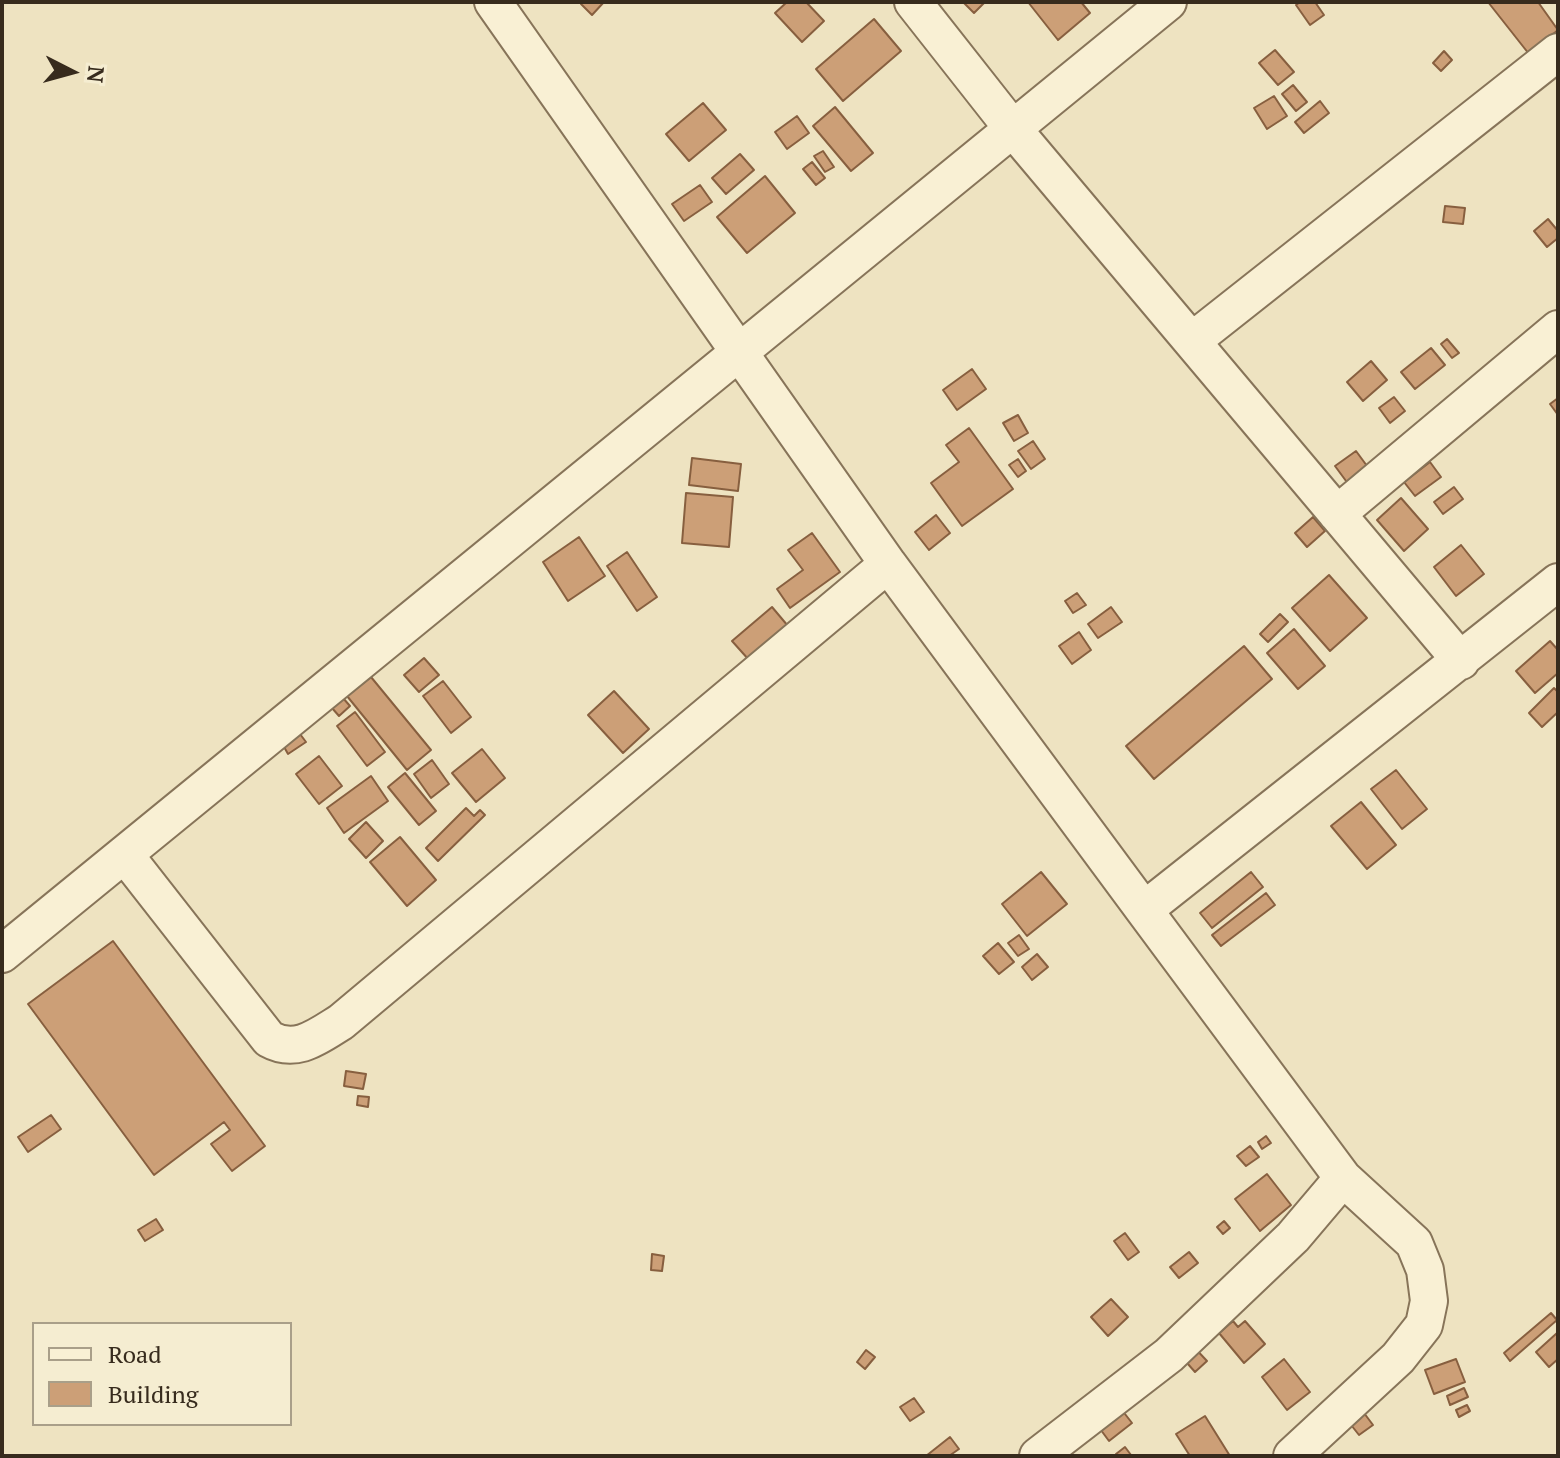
<!DOCTYPE html>
<html>
<head>
<meta charset="utf-8">
<style>
	body { margin:0 }
	#map { position:relative; width:1560px; height:1458px; overflow:hidden; background:#eee3c1; font-family:"PT Serif",serif }
	canvas { display:block }
	.frame { position:absolute; inset:0; border:4px solid #372b1d; pointer-events:none }
	.legend { position:absolute; left:32px; top:1322px; width:260px; height:104px; box-sizing:border-box; background:#f5edd1; border:2px solid #a99f89; margin:0; padding:10px 14px; list-style:none; font-size:24px; color:#372b1d }
	.legend li { display:flex; align-items:center; gap:16px; height:40px }
	.legend b { width:40px; border:2px solid #a99f89 }
	.north { position:absolute; left:32px; top:32px; width:80px; height:80px; -webkit-text-stroke:6px #f5edd1; paint-order:stroke; rotate:96deg; font-size:22px; font-weight:700; line-height:32px; text-align:center; color:#372b1d }
	.north::after { content:''; display:block; margin:auto; width:28px; height:36px; background:#372b1d; clip-path:polygon(50% 0,100% 100%,50% 72%,0 100%) }
</style>
</head>
<body>
<div id="map">
<canvas width="1560" height="1458"></canvas>
<div class="frame"></div>
<ul class="legend">
<li><b style="height:10px;background:#f9f0d4"></b>Road</li>
<li><b style="height:22px;background:#cc9f77"></b>Building</li>
</ul>
<div class="north">N</div>
</div>
<script>
const ctx = document.querySelector('canvas').getContext('2d');
ctx.lineJoin = 'round';
function paint(path, color) { ctx.fillStyle = color; ctx.fill(path, 'evenodd'); }
function strokePath(path, color, width, dash) { ctx.strokeStyle = color; ctx.lineWidth = width; ctx.lineCap = dash ? 'butt' : 'round'; ctx.setLineDash(dash || []); ctx.stroke(path); }
const building = new Path2D(`
	M583,2H604L592,15L581,4Z
	M787,2H806L824,21L802,42L775,13Z
	M963,2H985L974,13Z
	M1028,2H1081L1090,13L1058,40Z
	M1300,2H1315L1324,15L1310,25L1296,5Z
	M1488,2H1538L1558,30L1529,54Z
	M874,19L901,51L843,101L816,69Z
	M1275,50L1294,72L1278,85L1259,63Z
	M1444,51L1452,60L1441,71L1433,63Z
	M1293,85L1307,102L1296,111L1282,94Z
	M1274,96L1287,116L1267,129L1254,108Z
	M1320,101L1329,113L1304,133L1295,122Z
	M703,103L726,130L689,161L666,134Z
	M835,107L873,153L851,171L813,126Z
	M797,116L809,133L787,149L775,132Z
	M823,151L834,167L825,172L814,156Z
	M740,154L754,170L726,194L712,178Z
	M812,162L825,178L816,185L803,169Z
	M765,176L795,213L747,253L717,217Z
	M700,185L712,202L684,221L672,204Z
	M1445,206L1465,208L1463,224L1443,222Z
	M1548,219L1558,231V238L1547,247L1534,231Z
	M1447,339L1459,353L1452,358L1441,344Z
	M1431,348L1445,365L1415,389L1401,372Z
	M1371,361L1387,380L1363,401L1347,382Z
	M972,369L986,389L957,410L943,390Z
	M1394,397L1405,411L1390,423L1379,408Z
	M1558,398V415L1550,404Z
	M1018,415L1028,433L1014,441L1003,423Z
	M969,428L1013,489L962,526L931,483L959,462L946,445Z
	M1033,441L1045,459L1031,469L1018,451Z
	M1356,451L1370,470L1349,485L1335,466Z
	M692,458L741,464L738,491L689,485Z
	M1018,459L1026,471L1018,477L1009,465Z
	M1430,462L1441,477L1415,496L1404,482Z
	M1454,487L1463,499L1443,514L1434,502Z
	M686,493L733,497L729,547L682,543Z
	M1401,498L1428,529L1404,551L1377,520Z
	M936,515L950,533L929,550L915,532Z
	M1313,517L1325,531L1307,547L1295,533Z
	M812,533L840,572L790,608L777,589L803,570L788,550Z
	M579,537L605,576L568,601L543,562Z
	M1461,545L1484,574L1456,596L1434,567Z
	M627,552L657,597L637,611L607,566Z
	M1329,575L1367,618L1330,651L1292,608Z
	M1077,593L1086,605L1073,613L1065,601Z
	M772,607L788,626L749,660L732,641Z
	M1111,607L1122,622L1098,638L1088,624Z
	M1280,614L1288,622L1268,642L1260,634Z
	M1294,629L1325,666L1298,689L1267,653Z
	M1079,632L1091,650L1072,664L1059,646Z
	M1550,641L1558,650V673L1535,693L1516,671Z
	M1244,646L1272,679L1154,779L1126,746Z
	M424,658L439,675L419,692L404,675Z
	M371,677L431,750L407,770L347,696Z
	M443,681L471,717L451,733L423,696Z
	M1554,688L1558,692V712L1542,727L1529,713Z
	M614,691L649,729L623,753L588,715Z
	M343,698L350,706L339,716L332,708Z
	M355,712L385,752L367,766L337,726Z
	M300,734L306,742L288,754L283,745Z
	M482,749L505,778L476,802L452,773Z
	M319,756L342,786L319,804L296,774Z
	M432,760L449,784L431,798L414,774Z
	M1396,770L1427,809L1402,829L1371,789Z
	M405,773L436,811L419,825L388,787Z
	M371,776L388,801L344,833L327,808Z
	M1361,802L1396,845L1367,869L1331,826Z
	M466,808L474,816L480,810L485,815L438,861L426,848Z
	M366,822L383,841L366,858L349,839Z
	M400,837L436,880L407,906L370,862Z
	M1041,872L1067,904L1027,936L1002,904Z
	M1251,872L1263,887L1212,928L1200,913Z
	M1266,893L1275,905L1221,946L1212,935Z
	M1019,935L1029,949L1018,956L1008,943Z
	M113,941L265,1146L232,1171L211,1144L230,1130L224,1122L154,1175L28,1004Z
	M998,943L1014,962L999,974L983,956Z
	M1037,954L1048,967L1032,980L1022,967Z
	M346,1071L366,1074L363,1089L344,1086Z
	M358,1096L369,1097L368,1107L357,1105Z
	M51,1115L61,1129L28,1152L18,1137Z
	M1266,1136L1271,1143L1262,1149L1258,1142Z
	M1250,1146L1259,1157L1246,1166L1237,1156Z
	M1267,1174L1291,1205L1260,1231L1235,1199Z
	M156,1219L163,1230L145,1241L138,1230Z
	M1224,1221L1230,1228L1223,1234L1217,1227Z
	M1125,1233L1139,1252L1128,1260L1114,1241Z
	M1189,1252L1198,1263L1179,1278L1170,1267Z
	M652,1254L664,1256L662,1271L651,1270Z
	M1111,1299L1128,1317L1108,1336L1091,1317Z
	M1551,1313L1557,1320L1510,1361L1504,1353Z
	M1233,1321L1238,1327L1245,1321L1265,1344L1244,1363L1219,1333Z
	M1557,1333L1558,1359L1549,1367L1536,1352Z
	M1192,1345L1207,1361L1195,1372L1180,1355Z
	M866,1350L875,1357L865,1369L857,1362Z
	M1284,1359L1310,1392L1287,1410L1262,1377Z
	M1456,1359L1465,1382L1434,1394L1425,1370Z
	M1464,1388L1468,1397L1450,1405L1447,1396Z
	M914,1398L924,1412L910,1421L900,1407Z
	M1118,1405L1132,1423L1109,1441L1095,1422Z
	M1358,1405L1373,1425L1359,1435L1344,1416Z
	M1467,1405L1470,1411L1459,1417L1456,1410Z
	M1205,1416L1230,1456H1190L1176,1434Z
	M950,1437L959,1449L949,1456H926Z
	M1125,1447L1131,1455L1118,1456L1116,1454Z`);
const minor = new Path2D(`
	M493,2L888,564L1144,910L1343,1178L1414,1243L1425,1270L1429,1301L1424,1325L1398,1358L1292,1456
	M913,2L1013,129L1461,661
	M1192,341L1558,52
	M1337,514L1558,329
	M125,855L269,1039C296,1054 317,1037 341,1022L888,564
	M1144,910L1558,582
	M2,954L1168,2
	M1038,1456L1169,1355L1293,1237L1343,1178`);
paint(building, '#cc9f77');
strokePath(building, '#875f3f', 2);
strokePath(minor, '#877459', 40);
strokePath(minor, '#f9f0d4', 36);
</script>
</body>
</html>
